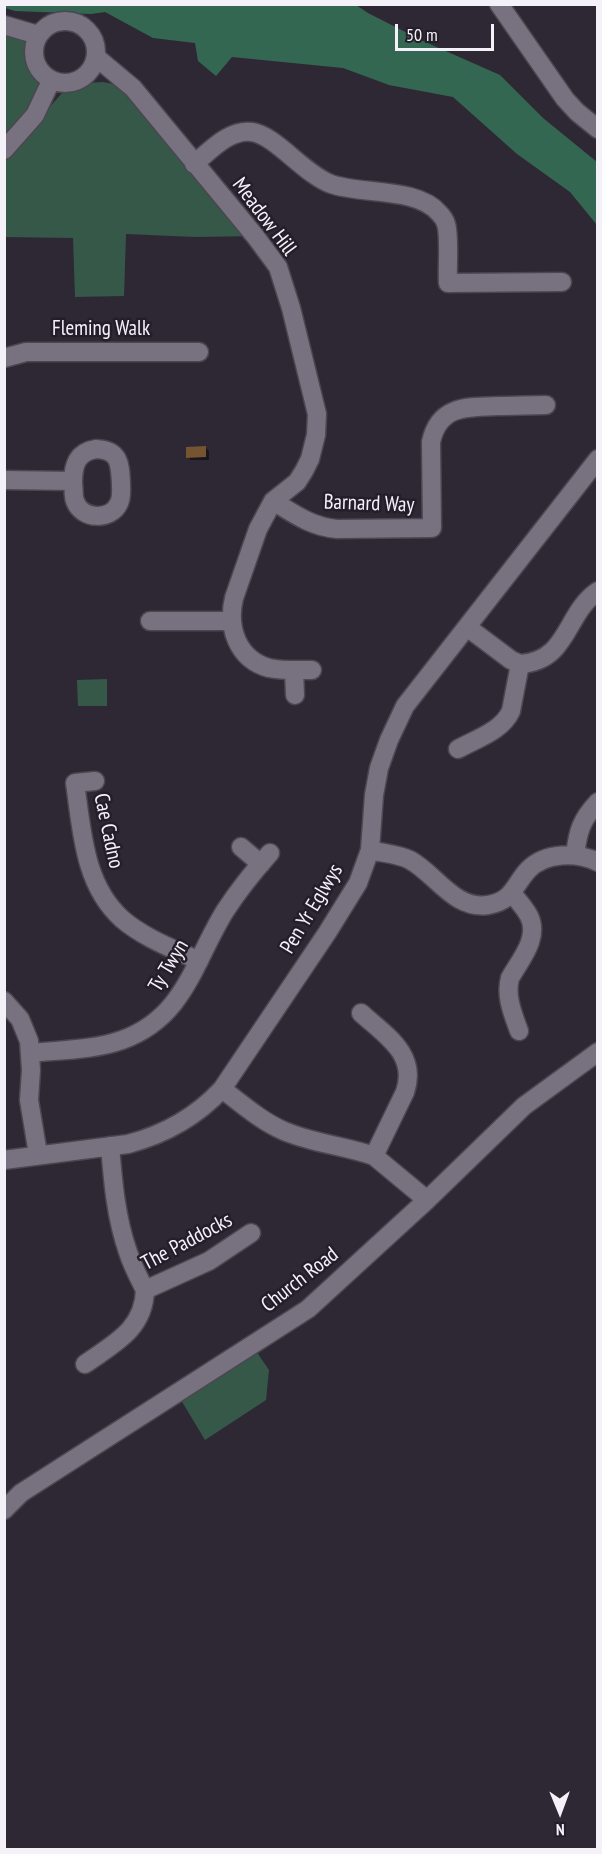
<!DOCTYPE html>
<html>
<head>
<meta charset="utf-8">
<style>
	body { margin:0 }
	#map { position:relative; width:602px; height:1854px; overflow:hidden; background:#2e2834; font-family:"PT Sans Narrow",sans-serif }
	canvas { display:block }
	.frame { position:absolute; inset:0; border:6px solid #f5f1f9; pointer-events:none }
	.north { position:absolute; left:530px; top:1782px; width:60px; height:60px; -webkit-text-stroke:4px #241e2a; paint-order:stroke; rotate:179deg; font-size:16px; font-weight:700; line-height:24px; text-align:center; color:#f5f1f9 }
	.north::after { content:''; display:block; margin:auto; width:21px; height:27px; background:#f5f1f9; clip-path:polygon(50% 0,100% 100%,50% 72%,0 100%) }
	.scale { position:absolute; left:395px; top:24px; width:99px; height:27px; box-sizing:border-box; border:3px solid #f5f1f9; border-top:0; padding-left:8px; font-size:18px; line-height:21px; white-space:nowrap; color:#f5f1f9; -webkit-text-stroke:4px #241e2a; paint-order:stroke }
</style>
</head>
<body>
<div id="map">
<canvas width="602" height="1854"></canvas>
<div class="frame"></div>
<div class="north">N</div>
<div class="scale">50 m</div>
</div>
<script>
const ctx = document.querySelector('canvas').getContext('2d');
ctx.lineJoin = 'round';
function paint(path, color) { ctx.fillStyle = color; ctx.fill(path, 'evenodd'); }
function strokePath(path, color, width, dash) { ctx.strokeStyle = color; ctx.lineWidth = width; ctx.lineCap = dash ? 'butt' : 'round'; ctx.setLineDash(dash || []); ctx.stroke(path); }
function label(font, color, halo, rows, align = 'center') {
  ctx.font = font + ' "PT Sans Narrow",sans-serif'; ctx.lineWidth = 5; ctx.setLineDash([]); ctx.textBaseline = 'middle'; ctx.strokeStyle = halo; ctx.fillStyle = color; for (const [text, x, y, turn = 0] of rows) {
    ctx.save(); ctx.translate(x, y); ctx.rotate((+turn || 0) * Math.PI / 180); ctx.textAlign = isNaN(turn) ? turn : align; if (halo) ctx.strokeText(text, 0, 0); ctx.fillText(text, 0, 0); ctx.restore();
  }
}
const green = new Path2D(`
	M5,25L38,35C33,56 30,67 51,81L5,142Z
	M103,82L133,88L255,236L196,237L126,234L124,296L75,297L73,238L5,237V157L63,92L85,83Z
	M107,679V706H78L77,680Z
	M256,1351L269,1370L266,1400L205,1440L181,1400Z`);
const forest = new Path2D(`
	M4,5H356L368,13L423,41L500,75L543,118L597,162V225L570,192L517,154L453,97L389,85L343,68L232,57L216,76L198,61L195,43L153,38L105,12L91,14L15,11L5,8Z`);
const shadow = new Path2D(`
	M206,448L209,451V460H191L187,457Z`);
const building = new Path2D(`
	M206,446V457L186,458V447Z`);
const minor = new Path2D(`
	M499,4L565,99L577,112L598,129
	M34 52a31 31 0 1 1 62 0a31 31 0 1 1-62 0Z
	M4,25L38,35
	M96,57L133,88L255,236L278,267L291,308L317,414L316,435L310,459L304,471L297,482L273,501L258,529L234,598C227,627 237,659 269,668C283,671 297,670 312,670
	M4,150L35,115L51,81
	M194,164C210,151 229,129 252,132C275,135 304,174 331,184C362,195 417,187 439,213C442,216 445,220 446,224C450,235 447,270 448,283L562,282
	M4,358L26,352H199
	M96,449C120,450 120,464 121,484C121,490 122,497 119,503C111,521 82,520 75,501C73,496 74,489 73,483C73,465 77,452 96,449Z
	M4,480L73,481
	M273,501C294,514 312,527 337,529L432,528L431,442C439,405 467,407 499,406C514,406 530,405 546,405
	M150,621H232
	M520,664C569,661 565,613 598,591
	M294,670L295,695
	M458,749C476,739 502,731 511,711L520,664L511,660L467,627
	M95,781L75,783C82,831 84,885 122,919C144,938 174,949 199,961
	M241,847L261,864
	M370,850C382,853 399,854 410,860C436,874 454,910 488,905C513,901 514,885 528,870C545,852 577,852 598,862
	M575,855C578,831 581,820 598,802
	M512,893C518,901 525,908 529,916C540,938 520,960 510,978C505,996 513,1014 519,1031
	M4,1001L20,1019L29,1041L31,1070L29,1100L38,1154
	M31,1053C60,1050 94,1050 122,1040C185,1017 193,963 225,911C238,891 254,871 270,853
	M222,1089C242,1104 261,1121 284,1131C312,1143 345,1146 374,1156L405,1092C418,1054 385,1035 361,1013
	M110,1146C113,1182 116,1218 128,1252C132,1265 139,1278 145,1290
	M374,1156L427,1200
	M4,1160L128,1144C166,1134 196,1117 222,1089L327,933L358,883L370,850L374,795L379,768L389,740L405,706L598,459
	M85,1364C113,1344 144,1330 145,1290L209,1261L251,1233
	M4,1510L21,1493L308,1309L427,1200L524,1106L598,1052`);
const streetNames = [
	["Meadow Hill",264,217,53],
	["Fleming Walk",101,329],
	["Barnard Way",369,504,2],
	["Cae Cadno",108,831,78],
	["Pen Yr Eglwys",312,909,-59],
	["Ty Twyn",169,966,-59],
	["The Paddocks",187,1242,-28],
	["Church Road",300,1280,-38]
];
paint(green, '#365848');
paint(forest, '#346751');
paint(shadow, '#0007');
paint(building, '#755531');
strokePath(minor, '#4c4650', 21);
strokePath(minor, '#78717f', 18);
label('21px', '#f5f1f9', '#241e2a', streetNames);
</script>
</body>
</html>
